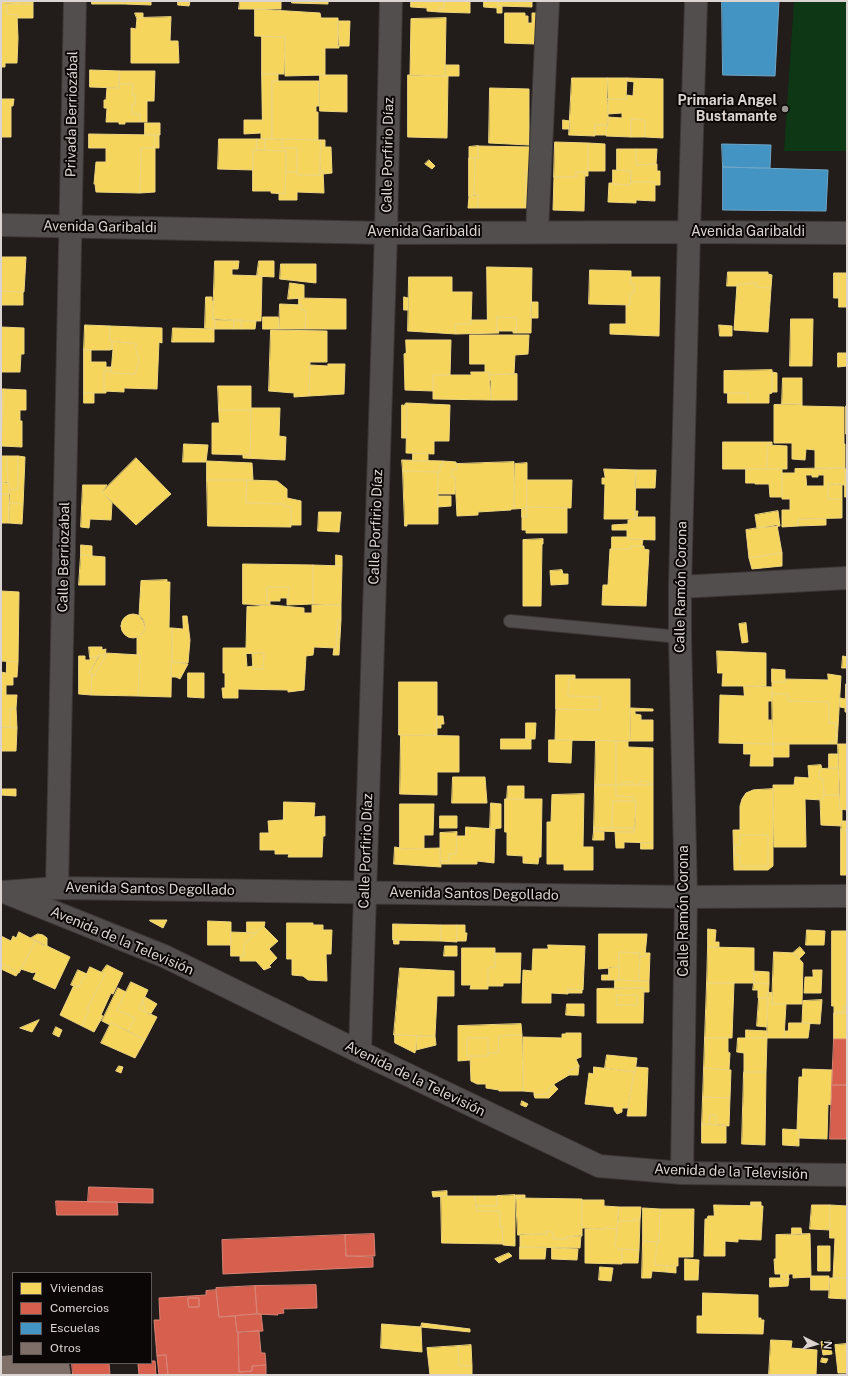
<!DOCTYPE html>
<html>
<head>
<meta charset="utf-8">
<style>
	body { margin:0 }
	#map { position:relative; width:848px; height:1376px; overflow:hidden; background:#221c1a; font-family:"Public Sans",sans-serif }
	canvas { display:block }
	.frame { position:absolute; inset:0; border:2px solid #dbd4d1; pointer-events:none }
	.legend { position:absolute; left:12px; top:1272px; width:140px; height:92px; box-sizing:border-box; background:#0b0706; border:1px solid #5e5957; margin:0; padding:5px 7px; list-style:none; font-size:12px; color:#dbd4d1 }
	.legend li { display:flex; align-items:center; gap:8px; height:20px }
	.legend b { width:20px; border:1px solid #5e5957 }
	.north { position:absolute; left:796px; top:1324px; width:40px; height:40px; -webkit-text-stroke:3px #0b0706; paint-order:stroke; rotate:95deg; font-size:11px; font-weight:700; line-height:16px; text-align:center; color:#dbd4d1 }
	.north::after { content:''; display:block; margin:auto; width:14px; height:18px; background:#dbd4d1; clip-path:polygon(50% 0,100% 100%,50% 72%,0 100%) }
</style>
</head>
<body>
<div id="map">
<canvas width="848" height="1376"></canvas>
<div class="frame"></div>
<ul class="legend">
<li><b style="height:11px;background:#f6d55c"></b>Viviendas</li>
<li><b style="height:11px;background:#d6604d"></b>Comercios</li>
<li><b style="height:11px;background:#4393c3"></b>Escuelas</li>
<li><b style="height:11px;background:#7f6f69"></b>Otros</li>
</ul>
<div class="north">N</div>
</div>
<script>
const ctx = document.querySelector('canvas').getContext('2d');
ctx.lineJoin = 'round';
function paint(path, color) { ctx.fillStyle = color; ctx.fill(path, 'evenodd'); }
function strokePath(path, color, width, dash) { ctx.strokeStyle = color; ctx.lineWidth = width; ctx.lineCap = dash ? 'butt' : 'round'; ctx.setLineDash(dash || []); ctx.stroke(path); }
function label(font, color, halo, rows, align = 'center') {
  ctx.font = font + ' "Public Sans",sans-serif'; ctx.lineWidth = 4; ctx.setLineDash([]); ctx.textBaseline = 'middle'; ctx.strokeStyle = halo; ctx.fillStyle = color; for (const [text, x, y, turn = 0] of rows) {
    ctx.save(); ctx.translate(x, y); ctx.rotate((+turn || 0) * Math.PI / 180); ctx.textAlign = isNaN(turn) ? turn : align; if (halo) ctx.strokeText(text, 0, 0); ctx.fillText(text, 0, 0); ctx.restore();
  }
}
const green = new Path2D(`
	M794,1H847V151H784Z`);
const homes = new Path2D(`
	M1,1H33V4L1,3Z
	M92,1H124V4H92Z
	M124,1H151V5L124,4Z
	M178,1H190L189,6L178,5Z
	M240,1H281V9H239Z
	M292,1H328V4L292,3Z
	M411,1H444V8H438L439,12L427,11V8L411,7Z
	M444,1H470V13L439,12L438,8H444Z
	M484,1H499L498,6H502V13H497V8L484,7Z
	M499,1H532V7L498,6Z
	M1,3L7,4V14L17,15L18,38L17,63H5V67H1Z
	M7,4H33V18H17V15L7,14Z
	M255,9L320,13L321,18H338L339,48H325V75L285,76V37L255,36Z
	M135,13H143V18H137Z
	M505,13H525V16H528V23H532V13H536L535,44L505,43Z
	M171,17L170,41H178L179,63H131V28L136,29L137,18Z
	M446,18L445,76H410L411,19Z
	M338,21H350L349,46H338Z
	M262,36L285,37L284,74H262Z
	M445,65H459V76H445Z
	M90,70L120,71L119,88L90,87Z
	M120,71H155L154,101H147V122H140V114H132V104H135V95H132L133,84H119Z
	M262,74H278V81H272V139H261V133L244,134V120H262Z
	M320,75H347V112L320,111Z
	M408,75L448,76L447,138L408,137Z
	M572,78H608V125H595V136L569,135Z
	M608,78H627L626,99H607Z
	M627,78L663,79V138L645,137V120L631,119V137L606,136L608,117L622,118V113L608,114L607,99H626L627,95L633,96L634,82L627,81Z
	M272,81H319V106H316V112H318V140L272,139Z
	M119,84H133L132,95H135V104H132V114H140V122H125V124H119V122H106L107,108H104V100H106L107,88H119Z
	M490,88L529,89V145L489,143Z
	M1,99H14L13,106H11V137H1Z
	M631,119L645,120V137H631Z
	M563,120L570,121V129H563Z
	M145,123H160V135H145Z
	M595,125H607L606,135H595Z
	M89,134L155,135L154,148H141L140,193L96,192L95,184H94L96,162H106V148H89Z
	M155,135H159V148H155V192L140,193L141,148H154Z
	M219,139H257V150H253V170L218,169Z
	M257,139H265V150H257Z
	M265,139H282V148H297V172H286V151L265,150Z
	M282,139L321,140L320,175H297V148H282Z
	M321,140H325V147H331L332,173L323,174V170H320Z
	M555,142L588,143V176H585V172H576V177H554Z
	M588,143L605,144V171H588Z
	M478,146V158H469V147Z
	M478,146L532,147L531,170L526,171L525,204H528V185H531L530,208H478V195H474L475,158H478Z
	M617,149H636L637,165L657,164V171H660V185H655V182H631V171L617,170Z
	M636,149H657L656,164L637,165Z
	M253,150L286,151L285,194L271,193V191H253Z
	M469,158H475L474,195L469,196Z
	M429,160L435,166L432,169L425,164Z
	M320,170H323L324,193L297,192V200H279V193L285,194L286,172H297V175H320Z
	M531,170V185H528V204H525L526,171Z
	M613,170L631,171L630,185L613,184Z
	M576,172H585L584,211L553,210L554,177H576Z
	M631,182H655V201L636,200V203L608,202L609,183H613V184L630,185Z
	M478,195V208H468L469,196Z
	M1,257H26L24,292L1,291Z
	M215,261H239L238,269H232V275L262,276L261,321L213,320Z
	M259,261H274V277L257,276Z
	M281,264H316V283L280,279Z
	M487,267L532,268L531,333H513V331H516L517,318L497,317V331H498L499,333L456,334L455,324H471V320H487Z
	M590,270L631,271V284H634V293H630V305L589,304Z
	M728,272H768V274L772,275L771,288L756,287V283L737,285V286H727Z
	M834,273H839V298H834Z
	M839,273H847V307H839Z
	M409,277H452V292H472L471,324H455L456,334L408,331Z
	M631,277H660L659,336L610,334V324H626V305H630V293H634V284H631Z
	M290,283L304,285V298L288,299Z
	M756,283V287L771,288L768,332L734,330L737,285Z
	M1,291L23,292V305H1Z
	M206,297H212V301H214L213,320L215,319V329L205,328Z
	M404,297L408,298V310H404Z
	M299,298L346,299V329H305L306,310H301L302,305H299Z
	M531,302H538V318H531Z
	M280,304L302,305L301,310H306L305,329H279Z
	M263,317H278L279,319V329H263Z
	M497,317L517,318L516,331H497Z
	M215,319L234,320V329H215Z
	M791,319H813L812,366H790Z
	M234,320H241L242,329H234Z
	M241,320L256,321L255,329H242Z
	M85,325L110,326V341H112V348H110V350H84Z
	M719,325L732,326V336H720Z
	M110,326L162,328V343L159,342L157,389L124,388V392L104,391V371H111V373L135,374L139,361L136,349L135,348L137,344L110,341Z
	M1,327L24,328V354H21L20,372H1Z
	M173,328L214,329V342H172Z
	M271,330L327,331V362H310L309,396L294,397V393L269,391Z
	M470,335H529L528,354L515,355L514,374L489,375V372H485V364H470Z
	M406,340H451L450,375H433V391L405,390L404,354L406,353Z
	M112,341L137,344L135,348L136,349L139,361L135,374L111,373L113,349L110,350V348H112Z
	M84,350H91V362H106V367H112L111,371H104V391H106V393H84Z
	M838,353H847V366L838,367Z
	M328,364H345L344,394L309,396L310,365L328,366Z
	M772,370V393L769,394V403H748V393H724V371Z
	M471,372H489L491,400L433,399V375H471Z
	M772,372L777,373V392H772Z
	M517,374V400H491V380H489V375Z
	M783,378H802V404H782Z
	M218,386H251V410H219Z
	M1,389H4L1,446Z
	M4,389L26,390V410H20V421H22V447L1,446Z
	M84,393H94V403H84Z
	M728,393H748V403H728Z
	M406,403L450,405L449,441H434V454L406,453L407,406L405,405Z
	M802,404V406L844,407V444H845V468L815,469V450L806,449L805,460L792,459V443H774V405Z
	M402,405L407,406L406,438H402Z
	M846,406H847V434H846Z
	M251,408H280L279,436L286,437L285,460L243,458V455H250Z
	M219,410H251L250,455L212,454V423H219Z
	M723,442H772V445H768L767,469H723Z
	M184,444L208,445L206,462H183Z
	M768,445L787,446V469H767Z
	M413,453L428,454V461H413Z
	M1,456H7L8,483H1Z
	M7,456H18V489L9,490V482L8,483Z
	M18,456L25,457L23,506L19,503H9V490L18,489Z
	M136,458L171,494L136,525L102,492Z
	M402,460L443,461V465H440V472L403,471Z
	M207,461L252,463L253,480H207Z
	M443,461L456,462L457,470L452,469V477H455V494H438V472H440V465H443Z
	M514,462V509H511V510L478,512V515L457,516L455,477H452V469L457,470L456,464Z
	M527,463V508L514,509L515,464Z
	M845,468V485L828,484V499H842V518L798,519V526L782,527V510H790V499H782V473H795V469ZM806,475H812V477H818V475H824V486H807Z
	M604,469L636,470L635,519H604L605,484H602V478H605Z
	M746,469H782V497H770L769,484H755V483H746Z
	M845,469H847V497H845Z
	M636,470H656L655,488H635Z
	M403,471L438,472V524H407V526H405Z
	M207,480H247L246,503L284,504V506L291,507V527L208,526Z
	M247,480L277,481L287,489V498L301,501V525H291V507L284,506V504L246,503Z
	M527,480H572L571,508L527,507Z
	M9,482V494L1,495V483Z
	M828,484H842V499H828Z
	M83,485H107L102,492L112,503L111,520L90,519L89,528L81,527Z
	M10,494L9,523H1V495Z
	M438,496H451V506L438,507Z
	M9,503H19L23,506L22,524L9,523Z
	M527,507L567,508V533H526V530H522V517H527Z
	M522,508H527V517H522Z
	M635,511H638L637,518H635Z
	M778,511L780,526L757,528L755,515Z
	M319,512H341L339,532L318,531Z
	M637,517H655V540L629,539L628,537H627V530H612V525L628,524V520L635,519L637,518Z
	M798,519H826V525L798,526Z
	M777,525L782,553L749,558L746,530Z
	M612,537H628L629,539H643L642,546H631V549H612Z
	M543,539V544H542L541,606H523V540Z
	M81,545L92,546V556L81,555Z
	M631,546H644V549L649,550L646,606L602,605L603,585H608L610,549H631Z
	M782,553V566L752,569L749,558Z
	M81,555L105,557V585H79Z
	M336,555L342,556V566H336Z
	M243,564L313,565V604L287,605V598H288L289,587H267V601H270V605L243,604Z
	M313,565L342,566L341,605L313,604Z
	M562,570L563,574H568V584L551,585L550,571Z
	M167,580V582H170L169,628H172L171,697L138,696L140,655H137V637L141,635L145,629L143,621L139,616L141,581Z
	M267,587H289L288,598H280V601H267Z
	M1,591L19,592L18,662L1,661Z
	M271,605L304,608V613H312V605H341V620H338L336,648L314,647L313,655L306,656L304,690L288,692V690L238,689V698H223L222,688H225V673H223V648H246L247,607ZM264,653L263,669H253V666L247,667L246,654Z
	M121 626a12 12 0 1 1 24 0a12 12 0 1 1-24 0Z
	M183,616H187L190,640L188,663L172,662V628L183,629Z
	M338,620H341L339,655H333L334,647L336,648Z
	M746,623L748,642L742,643L739,624Z
	M89,647H102V650L106,649L105,657L100,654L99,657H90Z
	M717,651L766,653V686H722L723,673H718Z
	M105,653L140,655L138,696L91,695L92,674L94,676L105,657Z
	M264,653L263,669H253L252,654Z
	M100,654L105,657L94,676L89,673Z
	M79,656H85V660H90V657H99L89,673L92,674L91,695L79,694Z
	M843,656L847,657V668H842Z
	M7,661L18,662L17,677H13V685H6V695H17L16,708L10,709V727H1V672L6,673Z
	M172,662L188,664L180,679L176,677H171Z
	M772,669L785,670V682H772Z
	M188,673H204V698L188,697Z
	M828,674L841,676L837,744H829L830,742L836,741V723H829V702L788,701V694H772V682H785V679L828,680Z
	M556,675H575V679H569L568,696L600,697V710L556,709Z
	M569,679H630V741L555,740L556,709L600,710V697L568,696Z
	M399,682H437V735H399Z
	M846,684H847V712H845V708L840,707V698L845,699Z
	M744,686L772,687V701H768V720H772L773,744L719,743L720,695L744,696Z
	M772,694H788V701L829,702V723H836V741L830,742L829,744H773Z
	M16,708L17,728L10,727V709Z
	M631,708L653,709V711H635V714L641,715V720H653V741H630Z
	M437,716H443L444,724H441V728H437Z
	M526,723H536L535,739H526Z
	M1,727L17,728L16,751H1Z
	M401,735L459,736V772H437V795L400,794Z
	M501,739H531V749H501Z
	M549,740H572L571,763L549,762Z
	M596,740L616,741V785H595Z
	M616,741H628V747L653,748V785H651V782L640,781V785H633V782H622V785H616Z
	M744,743L773,744V766H750L751,754H744Z
	M773,744H789V757H773Z
	M838,744H847V810L840,809Z
	M829,754H838V768L829,769Z
	M821,765L822,769V770H819L820,779H823L824,795L822,800L805,799L806,847H774L773,785H794L795,777L809,778L808,766Z
	M838,768L839,795H824L823,779H820L819,770H822V769Z
	M453,777H485L487,803H452Z
	M640,781L651,782V785H640Z
	M622,782H633V785H622Z
	M595,785H616V796L634,797V801H613L612,828H594Z
	M616,785H653V843L624,842V848H616L615,832H634L636,801H634V797L616,796Z
	M508,786H524V799H507Z
	M1,789H16V796L1,795Z
	M773,789V866L768,870H734L733,830H740V806L742,799L746,793L753,790ZM740,835H768V866H740V855H735V845H740Z
	M584,794L583,847H593V870H564V864H547V822H551L552,795Z
	M824,795H839L840,809H842V826L821,825L820,800H822Z
	M505,799H542L541,857H539L538,864L523,863V856L507,855V832H505Z
	M613,801H636L635,828H612Z
	M284,802L315,803L314,817L325,816V836H323L322,857H288L289,854H275V850H260V833H269L268,821L283,820Z
	M491,803L501,804V828L490,829Z
	M400,804H434L433,835H424V849H400Z
	M440,816H457V828H440Z
	M842,821H847V830H841Z
	M466,827L495,829L494,863L477,861V864H440V861H449V854H456L457,836H465Z
	M594,828H634V832L594,831Z
	M841,830H847V875H841Z
	M594,831L604,832V840H593Z
	M457,832L456,854H449V861H440V833Z
	M740,835H768V866H740V855H735V845H740Z
	M641,843H653V849H641Z
	M395,847L400,848V849L440,848L441,867L394,864Z
	M150,920H167L163,928L150,921Z
	M208,921L231,922V945H208Z
	M247,922H265L264,927L263,926L256,933L247,932Z
	M287,923H313V925H323V930H332L331,954H326L327,981L308,980L303,976L292,975V959H287Z
	M393,924L441,925V941L393,940Z
	M441,925H457V942L441,941Z
	M457,925H465V933H467L466,941H457Z
	M263,926L278,941L269,949L277,958L269,966L271,967L264,970L256,961H240V956H244V945Z
	M708,929L716,930L715,942H719V948L708,947Z
	M807,930L825,931L824,945H806Z
	M832,931H847V1006H844V1012H834V1006H832Z
	M19,932L36,941L19,973L1,963V936L11,941L13,936L16,938Z
	M231,932L256,933L244,945V956H231Z
	M38,934L43,935L47,938V946L31,938Z
	M599,934H647L645,956L640,957V953L619,952V967L599,969Z
	M394,940H399V944H394Z
	M36,941L45,946V945L70,957L55,989L33,979L36,973L34,972L33,973L21,969Z
	M548,945L585,946L583,990L568,989V994L551,993V1003H522L523,970L532,971L533,949H548Z
	M445,946H457V956H444Z
	M708,947L754,948V983H707Z
	M800,947L805,953L799,959L793,953Z
	M462,948H495V967L488,968V989H470L471,985H462Z
	M619,952L640,953L639,981L619,980Z
	M774,952L794,953L803,963L802,1004H772Z
	M495,953H521L520,983H503V986H488V968L495,967Z
	M646,953H650L649,981H639L640,957L645,956Z
	M1,963L18,973L16,976L1,969Z
	M107,965L123,973L113,994L111,993L101,1015L103,1016L94,1032L82,1026L89,1010L87,1009L105,974L102,972Z
	M90,967L105,974L87,1009L89,1010L82,1026L60,1015L74,985L79,987L83,977H85Z
	M609,967H619V980H609Z
	M400,968L454,971V996H437L435,1036L394,1035Z
	M78,970L87,974L85,977H83L79,987L71,985Z
	M813,970H822L821,993H804L805,977H813Z
	M754,971L769,972V984L754,983Z
	M602,975H609V980H602Z
	M615,980L649,981V992H644V988L615,989Z
	M131,982L148,990L139,1009L157,1017L145,1040L128,1031L135,1018L117,1010Z
	M707,983H734L732,1038H705Z
	M754,983L769,984L768,998H758V990H753Z
	M118,988L126,992L117,1010L135,1018L128,1031L111,1023L110,1025L102,1021Z
	M644,988L643,1023H597V989ZM617,995H637V1005H617Z
	M568,989L582,990V993H568Z
	M768,992L773,993L772,1004H786L784,1038H767Z
	M617,995H637V1005H617Z
	M145,997L157,1004L150,1015L146,1012L143,1001Z
	M759,998H768L767,1027L757,1026Z
	M822,1000L820,1024L802,1023L803,1001Z
	M143,1001L146,1012L139,1009Z
	M567,1004H584V1016L566,1015Z
	M844,1006H847V1013H834V1012H844Z
	M834,1013H847V1039H834Z
	M39,1020L32,1032L20,1028Z
	M111,1023L145,1040L135,1058L101,1043Z
	M789,1023H810L808,1038H784L785,1031H788Z
	M521,1024L522,1035L499,1036L498,1053H488V1038H467V1056H470V1060L458,1061V1026Z
	M56,1027L62,1030L59,1037L53,1034Z
	M746,1030L767,1031V1038H746Z
	M566,1033H581V1057L576,1059L579,1066L568,1072L569,1075L554,1084V1085L548,1089L550,1092L547,1094L534,1095V1092L523,1091V1037L562,1038V1034H566Z
	M395,1035L417,1036L415,1053L395,1043Z
	M522,1035L523,1091H499V1090L486,1088V1084H477L471,1081L470,1056H488V1053H498L499,1036Z
	M417,1036H435L436,1045L416,1050Z
	M467,1038H488V1056H467Z
	M705,1038H728V1052L730,1053L729,1070L704,1068Z
	M738,1038H767L766,1072H744V1053L737,1052Z
	M607,1055L637,1058L635,1072L605,1068Z
	M119,1066L123,1067L121,1073L116,1071Z
	M579,1066L578,1075H569L568,1072Z
	M594,1067L634,1072L628,1108H622V1112L617,1114L614,1110V1107L585,1104L589,1073L593,1074Z
	M636,1067L648,1068L646,1116H627L634,1072H635Z
	M704,1068L731,1070L730,1098L703,1097Z
	M803,1069L833,1070L831,1105L828,1104L827,1139L799,1138V1130H797L799,1077H802Z
	M744,1072H766L765,1145L742,1144Z
	M554,1085L558,1089L549,1098H535L534,1095L547,1094L550,1092L548,1089Z
	M703,1097L730,1098L729,1126L716,1125V1115H710V1125L702,1124Z
	M522,1101L528,1104L526,1107L521,1105Z
	M710,1115H716V1125H710Z
	M702,1124L726,1125V1143H702Z
	M783,1129L799,1130V1146L783,1145Z
	M447,1191V1196L433,1197L432,1192Z
	M515,1195V1246L503,1245L502,1226L500,1227V1211H477L476,1206H497V1196Z
	M516,1195H525V1198H516Z
	M441,1196H475L477,1211H500V1227L502,1226L503,1244L442,1243Z
	M475,1196H497V1206H476Z
	M516,1198L582,1199V1236L566,1237L567,1239H553V1232L546,1231L547,1234L518,1235Z
	M582,1200H604V1206L619,1207L617,1229L605,1228L604,1229L582,1228Z
	M751,1202H761V1206H751Z
	M714,1205L763,1206L761,1240L738,1239V1242L725,1241V1256H704L705,1219H707L708,1216H714Z
	M812,1205H830V1230L810,1229Z
	M830,1205L847,1206V1278H833L835,1238H830Z
	M619,1207H641L640,1220L634,1219V1221H618Z
	M643,1208L660,1209L659,1242L643,1241Z
	M660,1209H694L693,1257H678V1266L655,1265L657,1242H659Z
	M634,1219L640,1220L639,1250L618,1249L615,1246L618,1221H634Z
	M605,1228L617,1229L615,1246L618,1249H622V1264L585,1263V1229H604Z
	M792,1228H801L802,1235H792Z
	M546,1231L553,1232V1239H567L566,1237L581,1235L580,1248L520,1247V1234H547Z
	M810,1234L811,1277L793,1278V1274H775L774,1259H776V1235Z
	M643,1241L657,1242L655,1265L667,1266L666,1272L652,1271L651,1278H642Z
	M818,1246H830V1271H818Z
	M520,1247L546,1248L545,1259H520Z
	M552,1248L578,1249L577,1260L552,1259Z
	M622,1249L639,1250L638,1263H622Z
	M509,1253L512,1256L499,1263L495,1259Z
	M685,1259L699,1260L698,1280H685Z
	M667,1266H676V1273L666,1272Z
	M600,1267L613,1268L611,1281L599,1280Z
	M781,1274H789L788,1279L785,1281L781,1279Z
	M811,1276H829V1290H811Z
	M770,1278H781L785,1281L789,1278L788,1286L770,1287Z
	M830,1278H847V1299L829,1298Z
	M703,1293L758,1295V1318H761V1320H764L763,1334L697,1333V1316H702Z
	M422,1323L470,1329V1332L421,1327Z
	M382,1324L421,1327L422,1352L381,1348Z
	M771,1340L792,1341L791,1348L817,1350L816,1375H769Z
	M830,1341L832,1354L823,1355L821,1342Z
	M846,1344L847,1373H838L835,1345Z
	M471,1345L472,1366H459L458,1346Z
	M458,1346L459,1366H472V1375H430L427,1348Z
	M822,1358L828,1359L826,1363L821,1362Z`);
const shops = new Path2D(`
	M834,1039H847V1085H832Z
	M832,1085H847V1139H830Z
	M89,1187L153,1189V1203L88,1202Z
	M56,1201L117,1202L118,1215H57Z
	M374,1234L375,1256H346L345,1235Z
	M345,1235L346,1256L373,1257V1267L223,1274L222,1240Z
	M316,1285L317,1308L283,1309L284,1313L277,1314L278,1315L257,1314L255,1286Z
	M255,1286L257,1314L219,1317L216,1288Z
	M216,1290L219,1317L235,1316L237,1332L238,1333L239,1372L252,1371V1366L266,1365V1375H168L166,1355L157,1356L154,1320H160L159,1298L206,1295V1291ZM188,1298H199V1307H189Z
	M188,1298H199V1307H189Z
	M261,1314L263,1331L237,1332L235,1316Z
	M259,1331L261,1353H265L266,1365L252,1366V1371L239,1372L238,1333Z
	M166,1355L168,1375H159L157,1356Z
	M151,1361H155L156,1375H139L138,1364L140,1363H151Z
	M72,1363H109L110,1375H73Z`);
const schools = new Path2D(`
	M722,1H779L775,76L723,75Z
	M722,144L771,145L770,168L723,167Z
	M723,167L828,170L826,211L723,210Z`);
const building = new Path2D(`
	M13,1355V1363H69L71,1375H1V1356Z`);
const lane = new Path2D(`
	M510,621L680,637`);
const street = new Path2D(`
	M537,232L548,1
	M386,233L689,232L847,233
	M680,587L847,578
	M57,888L75,1
	M4,892L57,888L686,897L847,896
	M360,1052L386,233L391,1
	M682,1173L686,897L680,637V587L689,232L696,1`);
const secondary = new Path2D(`
	M1,225L386,233
	M1,892H4L164,956L360,1052L599,1166L682,1173L847,1175`);
const markers = [
	[785,109,4,"#9a9491"]
];
const poiNames = [
	["Primaria Angel",777,101],
	["Bustamante",777,117]
];
const streetNames = [
	["Privada Berriozábal",72,114,-89],
	["Calle Porfirio Díaz",388,155,-89],
	["Avenida Garibaldi",100,227,1],
	["Avenida Garibaldi",424,232],
	["Avenida Garibaldi",748,232],
	["Calle Porfirio Díaz",376,527,-88],
	["Calle Berriozábal",64,557,-89],
	["Calle Ramón Corona",681,587,-89],
	["Calle Porfirio Díaz",366,851,-88],
	["Avenida Santos Degollado",150,889,1],
	["Avenida Santos Degollado",474,894,1],
	["Calle Ramón Corona",684,911,-90],
	["Avenida de la Televisión",122,941,23],
	["Avenida de la Televisión",415,1079,26],
	["Avenida de la Televisión",731,1172,2]
];
paint(green, '#0d3715');
paint(homes, '#f6d55c');
strokePath(homes, '#eed57f', 1);
paint(shops, '#d6604d');
strokePath(shops, '#d88375', 1);
paint(schools, '#4393c3');
strokePath(schools, '#71a6c7', 1);
paint(building, '#7f6f69');
strokePath(lane, '#3d3837', 14);
strokePath(street, '#3d3837', 24);
strokePath(secondary, '#3d3837', 24);
strokePath(lane, '#524e4d', 12);
strokePath(street, '#524e4d', 22);
strokePath(secondary, '#524e4d', 22);
for (const [x, y, r, color] of markers) { const dot = new Path2D(); dot.arc(x, y, r, 0, 2 * Math.PI); ctx.fillStyle = color; ctx.fill(dot); strokePath(dot, '#0b0706', 1.5); }
label('bold 14px', '#dbd4d1', '#0b0706', poiNames, 'right');
label('14px', '#dbd4d1', '#0b0706', streetNames);
</script>
</body>
</html>
